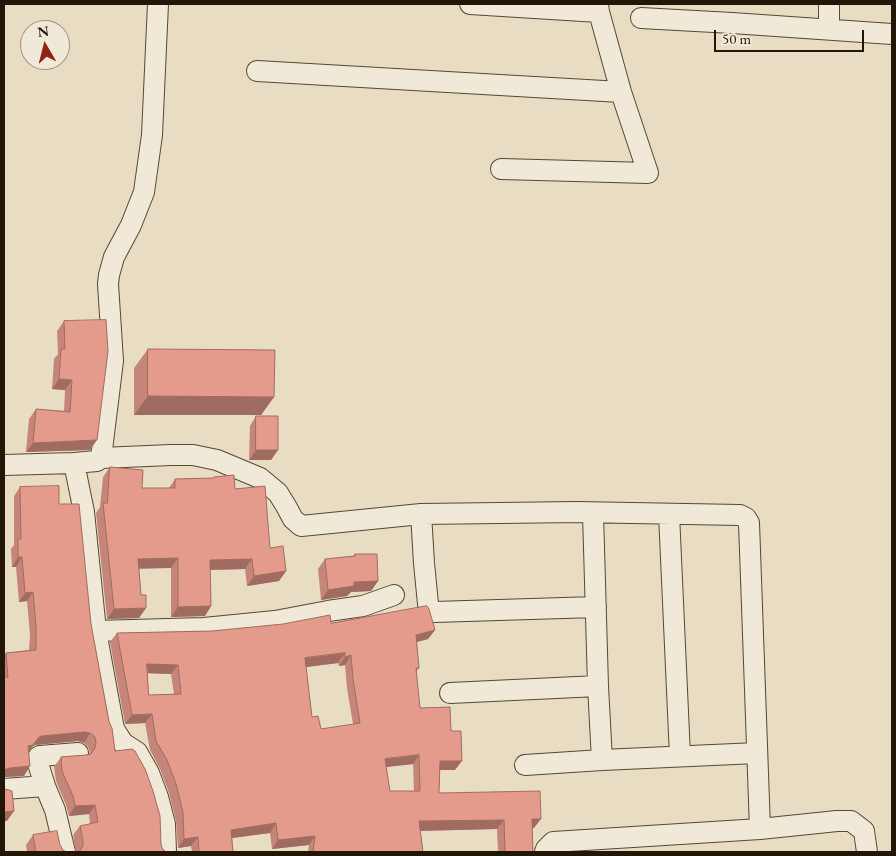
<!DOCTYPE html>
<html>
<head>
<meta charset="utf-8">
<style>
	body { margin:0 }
	#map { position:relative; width:896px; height:856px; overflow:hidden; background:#e8ddc2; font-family:"EB Garamond",serif }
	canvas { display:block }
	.frame { position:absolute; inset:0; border:5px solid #221608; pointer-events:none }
	.north { position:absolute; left:20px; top:20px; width:50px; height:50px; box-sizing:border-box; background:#f0e9d7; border:1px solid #9e9584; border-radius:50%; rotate:352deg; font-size:14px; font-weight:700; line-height:20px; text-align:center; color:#221608 }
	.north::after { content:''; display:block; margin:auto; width:18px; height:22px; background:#8f2418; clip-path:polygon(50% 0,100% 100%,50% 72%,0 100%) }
	.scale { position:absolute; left:714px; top:30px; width:150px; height:22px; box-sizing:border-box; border:2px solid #221608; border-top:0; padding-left:6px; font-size:15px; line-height:18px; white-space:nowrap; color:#221608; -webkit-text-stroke:4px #f0e9d7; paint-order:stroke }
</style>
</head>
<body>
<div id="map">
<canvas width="896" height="856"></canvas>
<div class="frame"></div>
<div class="north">N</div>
<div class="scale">50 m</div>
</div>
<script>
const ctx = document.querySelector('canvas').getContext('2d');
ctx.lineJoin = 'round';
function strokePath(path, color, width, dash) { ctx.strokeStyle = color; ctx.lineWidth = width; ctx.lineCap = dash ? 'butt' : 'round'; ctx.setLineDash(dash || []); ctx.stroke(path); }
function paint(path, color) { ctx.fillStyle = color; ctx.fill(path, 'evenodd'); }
const minor = new Path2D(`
	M470,4L599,12L598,4
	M641,18L732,23L892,34
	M829,29V4
	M257,71L621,92
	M501,169L648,173L621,92L599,12
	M101,458L113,361L108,284L109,275L114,257L131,225L144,192L152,135L158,4
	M74,463L97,461L101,458L171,455H193L217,460L260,478L278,493L286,506L293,519L301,526L421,514L577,512L740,515L746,518L749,523L760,829
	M4,465L74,463L84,512L96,631L114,729L123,743L137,752L149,773L158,797L165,824L166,852
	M593,513L598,686L602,760
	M421,514L424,563L428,604L430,609L434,612L596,607
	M669,514L680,756
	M96,631L204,628L275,621L328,611L363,606L394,595
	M450,693L598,686
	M525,765L602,760L757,753
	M45,786L37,760L38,757L40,756L78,753
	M4,789L45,786L55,810L65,852
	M545,852L546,849L553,842L760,829L837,821H851L864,831L867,852`);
const wall = new Path2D(`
	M64,321L90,450L26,452L29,419L36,409L64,411L65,390L52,389L54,359L58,354L57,331Z
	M148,349L274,397L261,415H134V368Z
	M256,416L278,450L271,460H249L250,426Z
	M110,467L142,488H169L175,479L213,478L214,477L235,489L270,548L286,571L279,581L247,586L245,569L210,570L211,606L205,616L171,617V568H139L141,595L146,608L139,618L107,619L96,513L100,507L103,477Z
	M20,487L59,504L91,624L115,751L161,844L162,848L166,852H76L73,835L80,826L90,824L89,814L69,816L66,805L56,781L54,767L61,757L86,755L89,754L90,752L88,747L84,743L78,741L35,745L32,747L29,751L24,776L4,777V656L6,653L29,650L30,635L27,601L19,602L16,567H12L11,549L14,545V496Z
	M355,554L378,581L371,591L351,592L347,596L321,600L318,569L325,559L353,556Z
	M331,623L435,630L428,639L417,642L419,668L416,672L420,708L451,731L455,770H440L439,793L534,828H532L533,852H498L497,829L420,831L423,852H308L309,845L272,849L270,833L232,838L233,852H192L191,846L178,848L176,821L169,793L160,769L150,750L145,723L125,724L110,642L117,633L212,631ZM338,663L339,666L345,665L347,688L353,724L321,729L312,717L306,667ZM147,673L171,674L174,694L149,695ZM413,764L414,791H390L386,767Z
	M33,835L60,845L63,850L66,852H27L26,845Z`);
const shadedWall = new Path2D(`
	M59,379L72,380L65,390L52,389Z
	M148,396L274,397L261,415H134Z
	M97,440L90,450L26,452L33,443Z
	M256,450H278L271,460H249Z
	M18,557H22L16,567H12Z
	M178,558L171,568L131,569L138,559Z
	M252,559L245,569L203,570L210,560Z
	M286,571L279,581L247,586L254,576Z
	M378,581L371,591L351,592L347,596L321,600L328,590L354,582Z
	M33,592L27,601L19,602L25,593Z
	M211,606L205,616L171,617L178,607Z
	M146,608L139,618L107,619L114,609Z
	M435,630L428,639L409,644L416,635Z
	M345,653L338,663L299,668L305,658Z
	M351,655L345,665L339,666L345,657Z
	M147,664L178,665L171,674L140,673Z
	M152,714L145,723L125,724L132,715Z
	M84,732L90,733L84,743L78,741L35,745L32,747L26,755L28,746L42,736Z
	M419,755L413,764L378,768L385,759Z
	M440,761H462L455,770H433Z
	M30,766L24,776L4,777V770L10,768Z
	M95,805L89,814L69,816L75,806Z
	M14,811L7,821H4V812Z
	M532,819H541L534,828H525Z
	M504,820L497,829L412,831L419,821Z
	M276,823L270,833L224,839L231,830Z
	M315,836L309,845L272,849L278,840Z
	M198,837L191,846L178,848L184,839Z`);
const building = new Path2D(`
	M106,320L108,351L97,440L33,443L36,409L70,412L72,380L59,379L61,349H65L64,321Z
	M148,349L275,350L274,397L148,396Z
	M256,416H278V450H256Z
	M110,467L143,470L142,488H175V479L214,478V477L234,475L235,489L265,486L270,548L283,546L286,571L254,576L252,559L210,560L211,606L178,607V558L138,559L141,595H146V608L114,609L103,503H107Z
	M59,486V504H79L91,624L109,722L112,728L115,751L132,749L135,751L145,769L153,791L160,816L161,844L162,848L166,852H78H79L83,846V840L80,826L98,822L95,805L75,806L73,796L62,771L61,757L86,755L91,754L95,748L96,742L95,737L90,733L84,732L42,736L39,737L33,745L28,746L30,766L10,768L4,770V677H8L6,653L36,650V625L33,592L25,593L22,557H18V539H21L20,487Z
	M355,554H377L378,581L354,582V586L328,590L325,559L355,556Z
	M427,606L429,609L435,630L416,635L419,668H416L420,708L450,707L451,731H461L462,761H440L439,793L540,791L541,819H532L533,852H505L504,820L419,821L423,852H313L315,836L278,840L276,823L231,830L233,852H199L198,837L184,839L183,812L176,784L167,760L156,741L152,714L132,715L117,633L212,631L283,624L330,615L331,623ZM345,653V657L351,655L353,679L360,723L321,729L318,716L312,717L305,658ZM147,664L178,665L181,694L149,695ZM419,755L420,791H390L385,759Z
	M4,788L5,789L12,791L14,811L4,812Z
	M57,831L60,845L63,850L66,852H36L33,835Z`);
strokePath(minor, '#544836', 22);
strokePath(minor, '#f0e9d7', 20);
paint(wall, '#c58578');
paint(shadedWall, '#a06c61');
paint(building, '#e59b8b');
strokePath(building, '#a06c61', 1);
</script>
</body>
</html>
